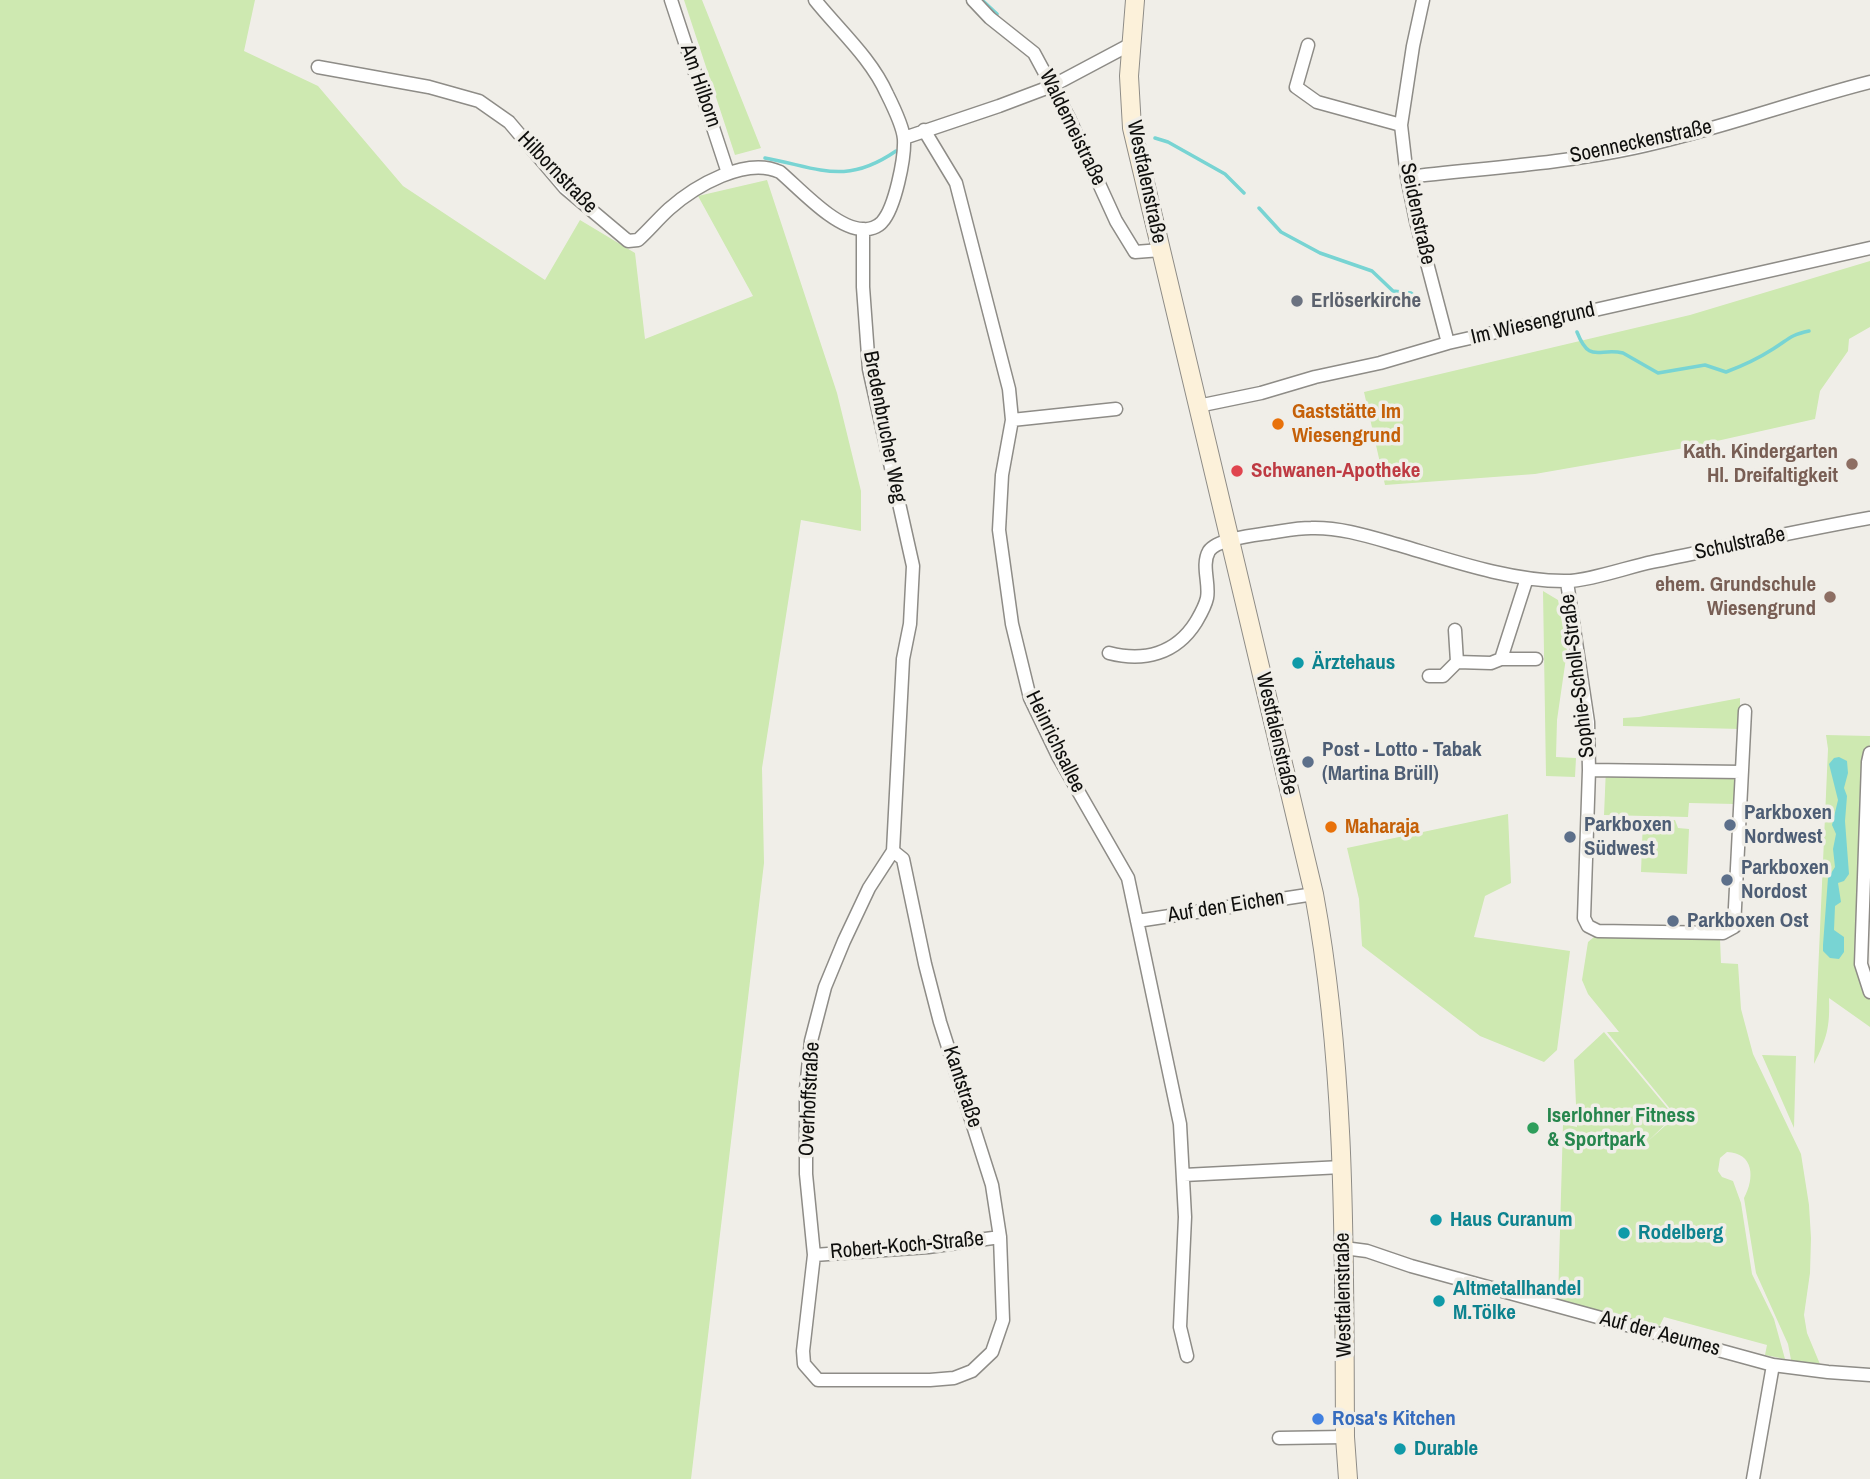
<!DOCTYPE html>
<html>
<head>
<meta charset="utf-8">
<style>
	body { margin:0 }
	canvas { display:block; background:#f0eee8 }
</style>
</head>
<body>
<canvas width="1870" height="1479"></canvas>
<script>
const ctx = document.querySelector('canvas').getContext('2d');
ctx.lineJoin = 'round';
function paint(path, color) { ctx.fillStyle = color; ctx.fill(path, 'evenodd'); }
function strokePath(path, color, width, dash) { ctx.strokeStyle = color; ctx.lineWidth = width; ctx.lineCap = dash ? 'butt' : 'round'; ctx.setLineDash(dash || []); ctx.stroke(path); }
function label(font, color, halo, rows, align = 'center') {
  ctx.font = font + ' "Archivo Narrow",sans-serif'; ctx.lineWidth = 7; ctx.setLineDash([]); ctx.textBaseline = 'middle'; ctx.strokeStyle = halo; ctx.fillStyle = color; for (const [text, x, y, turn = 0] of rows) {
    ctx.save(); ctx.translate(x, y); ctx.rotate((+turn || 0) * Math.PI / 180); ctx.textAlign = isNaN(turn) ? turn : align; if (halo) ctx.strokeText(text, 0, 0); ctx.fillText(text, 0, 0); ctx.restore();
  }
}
const green = new Path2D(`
	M0,0H255L244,51L318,86L403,186L545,280L580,220L635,253L645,339L753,296L698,196L767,180L837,393L861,491V531L801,520L762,768L764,863L691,1479H0Z
	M684,0H702L761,148L735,155Z
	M1870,261V327L1849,339L1848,351L1820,391L1815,419L1690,447L1535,474L1385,485L1364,392L1690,315Z
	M1543,591L1558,600L1567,651L1557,720L1556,757L1576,758L1575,777L1546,776Z
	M1740,698V729L1623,726V718L1639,717Z
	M1826,735L1870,736L1866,957L1870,992V1027L1829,998C1830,1027 1827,1038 1814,1064L1828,749Z
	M1606,768L1738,774L1735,804L1689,803L1688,817L1604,815Z
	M1508,814L1511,883L1485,896L1474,937L1570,951L1557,1050L1544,1062L1480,1036L1362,946L1359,899L1347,848Z
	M1643,819L1675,820L1678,828L1689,829L1687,874L1641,872Z
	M1594,937L1720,939L1721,963L1738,964L1741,1009L1753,1054L1801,1154L1809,1205L1811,1238L1810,1273L1804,1315L1807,1333L1822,1369L1792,1365L1788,1344L1756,1273L1744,1198C1755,1178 1754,1153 1727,1152L1720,1158L1718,1171L1722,1177L1733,1181L1741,1203L1752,1274L1774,1319L1785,1359L1765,1355L1767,1345L1664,1317L1659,1327L1558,1301L1563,1124L1577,1127L1574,1060L1604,1032L1674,1116L1647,1142L1676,1116L1607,1032H1619L1588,994L1582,980L1588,942Z
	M1762,1055L1796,1056L1794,1128Z`);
const water = new Path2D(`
	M1839,757L1847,761L1848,773L1844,788L1847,796L1845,821L1849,874L1844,881L1838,883L1841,902L1835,906L1834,930L1844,937V952L1839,959L1830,958L1823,951V945L1828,878L1835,867L1833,849L1836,834L1832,825L1838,800L1829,764L1834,758Z`);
const stream = new Path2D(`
	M982,0L997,14
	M1155,138L1168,142L1225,174L1244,193
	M765,158C820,168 845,186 896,151
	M1259,208L1281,232L1320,253L1372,271L1393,291L1411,293L1421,302
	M1577,332C1590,365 1599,347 1623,353L1658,373L1705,365L1726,372C1742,366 1759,358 1773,349C1789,339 1790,335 1809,331`);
const street = new Path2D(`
	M671,0L728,173
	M973,0L990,18L1034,53L1069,118L1116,221L1135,252L1161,250
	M1423,0L1413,46L1401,125L1407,177L1416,221L1448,343
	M1308,45L1296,87L1317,102L1401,125
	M318,67L429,87L479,101L509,122L565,188L628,241L638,240C649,230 658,219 669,209C695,186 746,156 780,172C800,189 836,229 863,229C869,230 878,227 882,222C895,208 905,158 904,139C903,126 893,106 887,94C871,58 839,30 815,0
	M924,130L956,183L1009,389L1012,420L1002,475L999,530L1012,624L1030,698L1058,756L1128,878L1180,1124L1185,1217L1180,1327L1187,1356
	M904,138L999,106L1052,86L1131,44
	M1407,177C1483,168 1560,164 1634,148C1714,131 1791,102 1870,82
	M863,230V287L869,369L913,566L910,624L903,659L893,851L869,888L844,941L825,987L811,1041L806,1089V1174L814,1255L803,1351L804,1364L818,1380H930L954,1378L972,1371L992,1352L1003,1320L1000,1237L992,1185L940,1022L925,964L903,859L893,851
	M1198,406L1261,393L1315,377L1380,363L1448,343L1870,248
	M1012,420L1116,409
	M1567,582L1588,722L1589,770L1584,918L1588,926L1598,931L1723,933L1734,927L1745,711
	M1455,630L1457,662L1491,663L1501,659L1527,578
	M1109,653C1144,662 1176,654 1196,622C1200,615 1205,607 1207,598C1210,584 1201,565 1209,551C1217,539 1255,535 1269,533C1283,531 1297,528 1311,528C1341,527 1371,537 1399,545C1450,560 1510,581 1564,581C1586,582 1628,567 1652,562C1725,547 1797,531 1870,518
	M1501,659H1536
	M1429,676H1443L1457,662
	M1870,753L1868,762L1861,964L1870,992
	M1589,770L1742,772
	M1137,921L1314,894
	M1184,1175L1342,1167
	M1344,1248L1367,1251L1411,1266L1773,1365L1828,1372L1870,1375
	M814,1255L928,1247L1000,1237
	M1279,1438L1345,1437
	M1753,1479L1773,1365`);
const secondary = new Path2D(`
	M1135,0L1129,76L1132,128L1314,894C1347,1073 1344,1256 1345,1437L1348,1479`);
const markers = [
	[1297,301,7,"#6b7280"],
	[1278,424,7,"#e8710a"],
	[1852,464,7,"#8d6e63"],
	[1237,471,7,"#e0444e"],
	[1830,597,7,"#8d6e63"],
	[1298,663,7,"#0f9aa8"],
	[1308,762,7,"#5c6f8a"],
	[1730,825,7,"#5c6f8a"],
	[1331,827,7,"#e8710a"],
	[1570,837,7,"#5c6f8a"],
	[1727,880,7,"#5c6f8a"],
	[1673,921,7,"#5c6f8a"],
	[1533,1128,7,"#2e9e5b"],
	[1436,1220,7,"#0f9aa8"],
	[1624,1233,7,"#0f9aa8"],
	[1439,1301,7,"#0f9aa8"],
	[1318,1419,7,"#3f7fe0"],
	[1400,1449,7,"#0f9aa8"]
];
const streetNames = [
	["Am Hilborn",700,86,71],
	["Waldemeistraße",1072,128,64],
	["Soenneckenstraße",1641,142,-12],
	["Hilbornstraße",557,173,46],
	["Westfalenstraße",1146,182,78],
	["Seidenstraße",1417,214,78],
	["Im Wiesengrund",1533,324,-13],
	["Bredenbrucher Weg",884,427,79],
	["Schulstraße",1740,544,-12],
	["Sophie-Scholl-Straße",1578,676,-97],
	["Westfalenstraße",1276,734,77],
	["Heinrichsallee",1055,742,64],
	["Auf den Eichen",1226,907,-9],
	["Kantstraße",962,1087,72],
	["Overhoffstraße",810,1099,-87],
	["Robert-Koch-Straße",907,1246,-5],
	["Westfalenstraße",1344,1295,-91],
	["Auf der Aeumes",1660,1334,15]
];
const worshipNames = [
	["Erlöserkirche",1311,301]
];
const foodNames = [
	["Gaststätte Im",1292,412],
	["Wiesengrund",1292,436],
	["Maharaja",1345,827]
];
const educationNames = [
	["Kath. Kindergarten",1838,452],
	["Hl. Dreifaltigkeit",1838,476],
	["ehem. Grundschule",1816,585],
	["Wiesengrund",1816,609]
];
const healthNames = [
	["Schwanen-Apotheke",1251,471]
];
const cultureNames = [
	["Ärztehaus",1312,663],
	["Haus Curanum",1450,1220],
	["Rodelberg",1638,1233],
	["Altmetallhandel",1453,1289],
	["M.Tölke",1453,1313],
	["Durable",1414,1449]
];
const serviceNames = [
	["Post - Lotto - Tabak",1322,750],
	["(Martina Brüll)",1322,774],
	["Parkboxen",1744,813],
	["Nordwest",1744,837],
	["Parkboxen",1584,825],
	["Südwest",1584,849],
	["Parkboxen",1741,868],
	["Nordost",1741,892],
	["Parkboxen Ost",1687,921]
];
const leisureNames = [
	["Iserlohner Fitness",1547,1116],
	["& Sportpark",1547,1140]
];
const shopNames = [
	["Rosa's Kitchen",1332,1419]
];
paint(green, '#cee9b1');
paint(water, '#78d4d3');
strokePath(stream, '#78d4d3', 3.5);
strokePath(street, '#8e8c87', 15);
strokePath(secondary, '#8e8c87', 20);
strokePath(street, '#fff', 12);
strokePath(secondary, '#fcf1da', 18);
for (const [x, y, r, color] of markers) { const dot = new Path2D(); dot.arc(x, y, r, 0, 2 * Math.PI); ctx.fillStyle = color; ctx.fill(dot); strokePath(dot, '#f0eee8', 2.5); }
label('21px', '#0f0f0d', '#f0eee8', streetNames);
label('bold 21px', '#5b616d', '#f0eee8', worshipNames, 'left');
label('bold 21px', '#c56008', '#f0eee8', foodNames, 'left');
label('bold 21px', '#785e54', '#f0eee8', educationNames, 'right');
label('bold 21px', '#be3a42', '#f0eee8', healthNames, 'left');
label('bold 21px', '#0d838f', '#f0eee8', cultureNames, 'left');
label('bold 21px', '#4e5e75', '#f0eee8', serviceNames, 'left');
label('bold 21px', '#27864d', '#f0eee8', leisureNames, 'left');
label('bold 21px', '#366cbe', '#f0eee8', shopNames, 'left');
</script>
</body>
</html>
